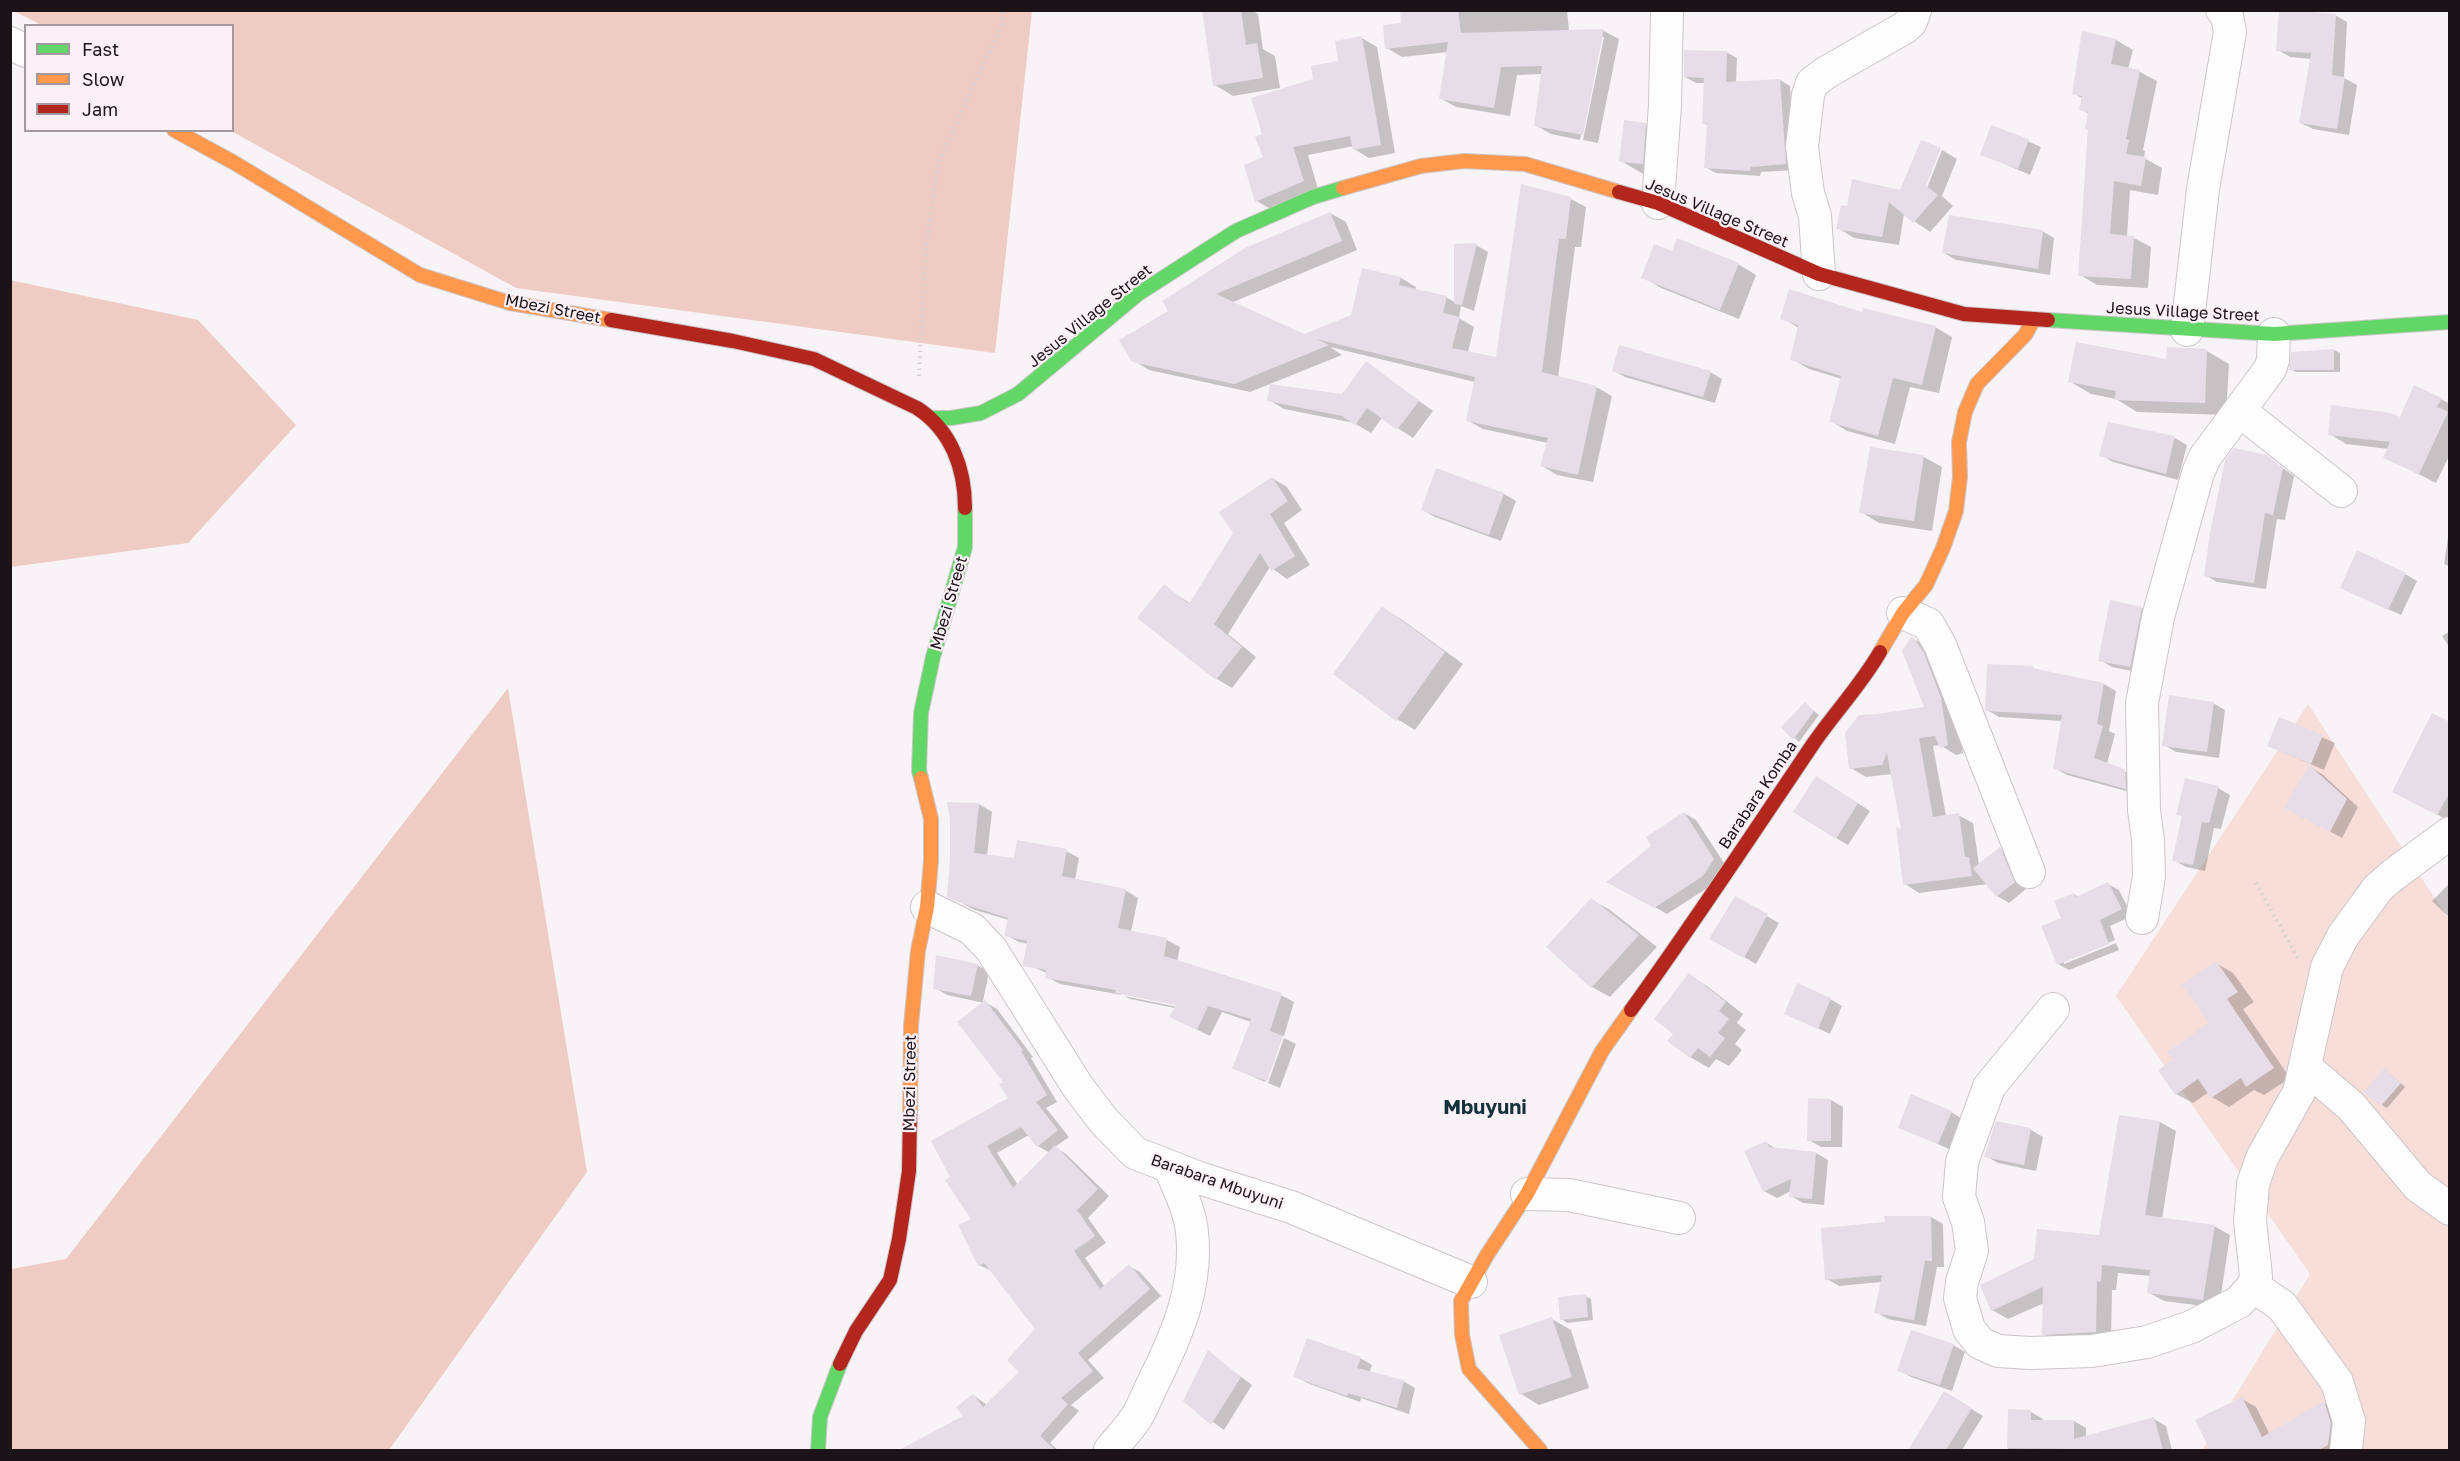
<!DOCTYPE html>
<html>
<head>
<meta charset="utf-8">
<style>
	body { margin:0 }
	#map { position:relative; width:2460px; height:1461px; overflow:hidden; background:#f8f3f6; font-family:"Golos Text",sans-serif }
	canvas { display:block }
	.frame { position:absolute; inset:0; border:12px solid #1c1318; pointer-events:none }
	.legend { position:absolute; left:24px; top:24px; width:210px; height:108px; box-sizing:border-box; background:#fbf0f6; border:2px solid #a2989d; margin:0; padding:8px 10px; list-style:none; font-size:18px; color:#1c1318 }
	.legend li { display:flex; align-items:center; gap:12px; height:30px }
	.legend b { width:30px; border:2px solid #a2989d }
</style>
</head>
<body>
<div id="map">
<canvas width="2460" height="1461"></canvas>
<div class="frame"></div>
<ul class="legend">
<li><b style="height:8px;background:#63d668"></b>Fast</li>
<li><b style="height:8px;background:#ff974d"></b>Slow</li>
<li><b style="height:8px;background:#b3261e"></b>Jam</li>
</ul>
</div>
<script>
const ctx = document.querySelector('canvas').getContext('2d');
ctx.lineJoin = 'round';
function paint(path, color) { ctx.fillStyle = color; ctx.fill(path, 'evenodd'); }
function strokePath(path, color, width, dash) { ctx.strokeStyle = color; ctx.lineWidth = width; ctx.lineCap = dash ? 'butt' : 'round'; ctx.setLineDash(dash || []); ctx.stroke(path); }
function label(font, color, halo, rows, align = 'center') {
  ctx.font = font + ' "Golos Text",sans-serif'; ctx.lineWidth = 4.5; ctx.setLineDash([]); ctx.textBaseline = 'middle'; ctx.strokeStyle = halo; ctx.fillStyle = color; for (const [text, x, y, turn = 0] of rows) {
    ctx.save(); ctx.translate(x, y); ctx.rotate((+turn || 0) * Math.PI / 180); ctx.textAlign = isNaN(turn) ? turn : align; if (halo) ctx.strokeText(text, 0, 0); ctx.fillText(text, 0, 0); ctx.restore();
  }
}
const green = new Path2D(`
	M2308,704L2449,920V1450H2202L2310,1274L2116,996Z`);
const forest = new Path2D(`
	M14,11H1032L995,353L516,288L231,131L232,26L41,25Z
	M10,280L198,320L296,425L188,543L11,567Z
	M508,688L587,1172L389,1450H11V1269L66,1259Z`);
const shadow = new Path2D(`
	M1203,10H1251L1258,14L1263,49L1275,56L1280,88L1233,96L1215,85Z
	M1403,10H1567L1569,31H1604L1619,39L1598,143L1583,140L1604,37H1601L1580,140L1551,134L1535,125L1543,74L1517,75L1510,116L1456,107L1440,98L1448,52L1402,57L1387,48L1403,25Z
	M2335,15L2347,22L2344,78L2357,85L2349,135L2313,129L2301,123L2311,59L2290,57L2278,50Z
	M1362,38L1377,47L1395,153L1369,158L1354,149V146L1308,155L1318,189L1272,210L1257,201L1265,158L1264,135L1315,80L1340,63Z
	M2116,40L2133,50L2128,69L2140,72L2157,81L2143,150L2145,151L2144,158L2162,168L2158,195L2130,190L2127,237L2134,238L2151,247L2148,288L2097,285L2080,275L2089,114L2081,109L2083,99L2074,93Z
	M1726,52L1737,58L1736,83L1780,80L1790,86L1796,170L1761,172L1760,176L1716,173L1705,167L1708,126L1704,123L1705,83H1696L1685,77Z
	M1645,124L1670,138L1645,175L1621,161Z
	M1992,126L2041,147L2030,175L1982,154Z
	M1942,150L1957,159L1942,196L1953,206L1930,232L1904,214L1899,245L1854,238L1838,228L1848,208L1901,192L1925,193Z
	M1571,199L1586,207L1581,247H1575L1558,378L1596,387L1612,396L1593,482L1557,475L1542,466L1548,443L1483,429L1467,420L1475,382L1330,347L1342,355L1250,392L1149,370L1133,360L1121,341L1330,213L1346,222L1357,250L1231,303L1304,336L1352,316L1363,270L1401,278L1416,287L1415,290L1446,297L1456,303L1476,245L1488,252L1474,311L1461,306L1459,318L1474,327L1468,352L1497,358Z
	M2042,231L2054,238L2050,275L1956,260L1944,253Z
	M1673,253L1738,264L1756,275L1739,319L1661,288L1643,277Z
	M1863,313L1935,327L1952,337L1939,393L1910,387L1895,444L1847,431L1831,421L1842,379L1809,369L1792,359L1799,328L1782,318Z
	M2334,350L2340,353V372H2296L2290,369L2293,353Z
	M2207,351L2229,364L2226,415L2137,412L2116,399L2091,394L2069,381Z
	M1366,363L1433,411L1413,438L1382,418L1371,433L1354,423L1284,409L1269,400L1342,395Z
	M1613,370L1710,372L1722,379L1715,403L1625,377Z
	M2441,399L2450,404V454L2436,483L2385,457L2389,449L2346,444L2330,434L2401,419Z
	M2109,424L2175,438L2187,445L2178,480L2113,462L2101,455Z
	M1924,457L1942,467L1932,531L1879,523L1861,512Z
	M2267,457L2294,476L2285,520L2277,519L2266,589L2217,582L2205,575Z
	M1437,470L1504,494L1516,501L1501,541L1435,517L1423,510Z
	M1272,478L1287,487L1302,510L1284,523L1310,565L1287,579L1270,567L1228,634L1256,657L1232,688L1217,679L1139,617L1164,586L1191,604Z
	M2450,524V567L2444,564Z
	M2405,574L2417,581L2401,615L2354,594Z
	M1382,608L1401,619L1463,664L1415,730L1397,719Z
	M2142,608L2154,615L2142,673L2112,667L2100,660Z
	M2450,631V648L2442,636Z
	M1913,639L1928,647L1956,707L1963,753L1956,755L1940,745L1933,746L1946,816L1958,815L1973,823L1979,865L2000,849L2012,856L2026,889L2009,903L1997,896L1988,884L1919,893L1905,884L1903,832L1892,774L1866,777L1851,768L1926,708Z
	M2032,667L2038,671L2104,684L2116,691L2109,731L2115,734L2107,764L2137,777V794L2067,775L2054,768L2062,721L1999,717L1987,710Z
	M2213,703L2225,710L2219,758L2176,752L2164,745Z
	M1806,704L1819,715L1799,742L1783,727Z
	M2280,719L2335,743L2324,770L2269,746Z
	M2450,724V821L2412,802Z
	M2310,767L2322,774L2358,807L2342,838L2298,814Z
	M1829,785L1870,811L1848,845L1836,838Z
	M2218,788L2230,795L2221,829L2214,828L2205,871L2186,867L2174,860L2183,817L2177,814Z
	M979,804L992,812L987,856L1015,860L1066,851L1079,858L1075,880L1125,890L1138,898L1131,932L1167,940L1180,947L1177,962L1281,995L1294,1002L1284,1036H1282L1265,1082L1234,1068L1251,1022L1222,1012L1210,1036L1171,1017L1175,1008L1130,999L1124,996L1183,1008V1005L1119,992L1122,995L1060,984L1047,977V973L1023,963L1028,944L1019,942L1006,935L1009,920L975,910L948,896Z
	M1684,813L1696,820L1726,866L1715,883L1667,914L1609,881L1653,846Z
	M2450,883V918L2432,901Z
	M2108,884L2119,890L2132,916L2110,926L2115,940L2064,961V964L2116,943L2119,950L2069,970L2058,964L2063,919L2074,894L2079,897Z
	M1735,898L1779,923L1756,964L1711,938Z
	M1592,900L1610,910L1657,947L1610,997L1592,987Z
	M2216,963L2233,973L2254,1002L2243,1009L2290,1078L2264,1095L2254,1090L2229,1107L2212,1097L2209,1092L2193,1103L2176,1094L2175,1061L2211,1024Z
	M977,965L989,972L983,1001L997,1009L1033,1057L1031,1058L1057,1102L1046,1108L1069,1137L1055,1147L1066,1154L1109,1196L1088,1218L1106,1243L1085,1258L1105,1287L1129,1266L1140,1272L1161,1296L1088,1360L1104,1378L1071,1405L1079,1411L1050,1443L1058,1450L905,1449L965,1416L973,1395L987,1405L1021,1372L1037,1330L992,1271L979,1265L973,1220L952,1177L1010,1098L984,1003L947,995L935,988ZM1029,1135L1038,1146L1050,1153L1018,1185L997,1153Z
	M1689,975L1707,986L1743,1014L1737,1023L1746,1030L1735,1044L1742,1050L1729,1066L1716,1059L1709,1068L1690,1057L1675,1033Z
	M1830,999L1842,1006L1830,1034L1786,1013Z
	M1284,1038L1296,1044L1280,1088L1268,1083Z
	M2390,1074L2405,1087L2387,1108L2382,1105Z
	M1831,1100L1843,1107L1842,1147H1821L1809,1140Z
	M1951,1112L1963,1119L1951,1150L1900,1127Z
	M2120,1116L2160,1122L2176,1131L2162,1219L2214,1226L2230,1235L2219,1308L2164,1301L2148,1292L2151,1276L2118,1273L2116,1290H2112L2111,1341L2059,1343L2044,1334V1303L2008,1319L1992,1310L2100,1236Z
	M1997,1123L2031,1130L2043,1137L2036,1171L1998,1163L1986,1156Z
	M1765,1142L1778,1150L1816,1153L1828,1160L1824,1205L1803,1203L1791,1196V1191L1777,1198L1764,1191Z
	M1931,1217L1943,1224L1944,1267H1937L1926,1326L1888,1319L1876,1312L1882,1282L1839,1286L1827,1279Z
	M1585,1296L1591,1299L1593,1320L1567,1323L1562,1319Z
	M1552,1319L1571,1330L1589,1388L1539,1405L1521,1394Z
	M1953,1345L1965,1352L1952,1391L1911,1377L1899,1370Z
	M1208,1352L1252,1385L1224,1430L1184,1401Z
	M1360,1358L1372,1365L1369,1373L1403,1381L1415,1388L1409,1414L1361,1398L1360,1402L1307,1383L1295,1376Z
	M1945,1393L1983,1416L1962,1450H1910Z
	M2242,1399L2256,1407L2270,1435L2324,1403L2338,1411L2342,1450H2212L2197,1421Z
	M2009,1411L2031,1412L2043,1419V1422L2074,1421L2086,1428V1437L2154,1419L2166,1426L2172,1450H2010L2008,1449Z`);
const building = new Path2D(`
	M1202,10H1241L1246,45L1257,43L1263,78L1213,86Z
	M1400,10H1458L1461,33L1604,29L1583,135L1534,126L1542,66L1501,67L1494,108L1439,99L1448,42L1385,49L1383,25L1401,23Z
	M2279,10L2336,14L2332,75L2345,77L2337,129L2299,123L2311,53L2276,51Z
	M2082,31L2116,39L2111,64L2140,70L2126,139L2129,140L2126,154L2146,157L2141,186L2114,181L2110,234L2134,236L2131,279L2078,276L2088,130L2085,129L2088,112L2079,110L2082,96L2072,94Z
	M1362,36L1381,145L1353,150L1350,136L1293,147L1304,181L1255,202L1244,165L1263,157L1255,137L1262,134L1251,98L1313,79L1311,66L1338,61L1335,41Z
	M1684,50L1727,51L1726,82L1780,79L1786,164L1751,167L1750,171L1704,168L1707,124H1702L1704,78L1684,77Z
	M1624,120L1646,123L1643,164L1619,162Z
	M1991,125L2029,139L2018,169L1980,155Z
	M1921,140L1941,148L1926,186L1938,195L1913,223L1889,202L1882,237L1836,229L1841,205L1847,206L1852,179L1900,190Z
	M1521,184L1571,197L1566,239H1559L1542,372L1597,386L1578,475L1540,466L1548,438L1466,421L1475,377L1316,339L1329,345L1234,384L1132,362L1119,340L1168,311L1162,301L1245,248L1330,212L1342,241L1216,294L1304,334L1351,315L1362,268L1401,277L1399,285L1447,296L1443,313L1460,317L1452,348L1496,357Z
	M1949,215L2043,230L2038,269L1942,253Z
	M1677,238L1739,263L1720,310L1641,278L1654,244L1672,251Z
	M1477,243L1462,305L1454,304V244Z
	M1789,289L1862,312L1863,308L1936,326L1922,385L1893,378L1878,436L1829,422L1841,376L1790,360L1798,325L1780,319Z
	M2076,342L2166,359L2167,347L2207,349L2205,403L2114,400L2116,391L2068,382Z
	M1619,345L1711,371L1703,397L1612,371Z
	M2334,349V370H2289L2291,352Z
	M1366,361L1419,401L1397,430L1367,408L1355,425L1342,416L1267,401L1270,384L1342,394Z
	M2414,385L2442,398L2437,407L2448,412L2419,474L2383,458L2390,442L2328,435L2331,405L2391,413L2400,417Z
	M2108,422L2175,436L2166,474L2099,456Z
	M1870,447L1924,455L1914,521L1859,513Z
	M2234,448L2267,455L2283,468L2273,515L2265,513L2254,583L2204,576L2210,533L2225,460Z
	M1436,468L1504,493L1489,535L1421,510Z
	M1272,477L1288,501L1270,514L1295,556L1271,571L1260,553L1214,624L1242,647L1216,680L1137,618L1164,584L1189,604L1233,533L1219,512Z
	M2357,550L2406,573L2388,610L2340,588Z
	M2110,600L2142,607L2130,667L2098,661Z
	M1382,606L1445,652L1396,721L1333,674Z
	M1913,637L1924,653L1941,698L1948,745L1940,748L1935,736L1919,738L1933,817L1959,813L1965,857H1969L1972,876L1903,885L1896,826L1901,830L1887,753L1882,765L1849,769L1845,733L1859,715L1877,714L1924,707L1902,651L1910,638Z
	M1987,664L2033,666L2032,668L2104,683L2097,724L2103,726L2094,758L2125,769L2126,789L2053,769L2062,715L1985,711Z
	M2169,695L2214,702L2207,752L2162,746Z
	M1805,702L1814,711L1793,740L1781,727Z
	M2432,713L2450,722V792L2437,815L2392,792Z
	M2279,717L2323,735L2311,764L2267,746Z
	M2309,765L2347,799L2330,832L2284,808Z
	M1816,776L1858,803L1836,839L1793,812Z
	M2185,778L2219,786L2209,823L2202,822L2193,865L2172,861L2182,816L2176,815Z
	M947,802L979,803L974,853L1014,858L1017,840L1067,849L1062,876L1126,889L1118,928L1167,938L1164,956L1282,993L1270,1031L1283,1036L1267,1081L1232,1069L1251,1019L1208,1006L1197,1030L1169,1017L1176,1005L1115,993L1116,990L1045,978L1046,970L1023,966L1027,941L1004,936L1008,918L961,903L947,897L950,861V819Z
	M1684,812L1714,859L1703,876L1654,908L1606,882L1651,846L1646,837Z
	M2000,847L2015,882L1996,897L1973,868Z
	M2108,882L2122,909L2100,920L2109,944L2057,965L2041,926L2061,918L2054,901L2074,893L2076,897Z
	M1735,896L1768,914L1744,958L1709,939Z
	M1591,898L1639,935L1591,988L1546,947Z
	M936,955L978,964L971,996L933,989Z
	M2216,961L2238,992L2227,999L2274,1068L2246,1087L2241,1078L2211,1098L2198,1079L2175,1095L2158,1070L2173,1060L2167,1052L2209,1023L2182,985Z
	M1689,973L1726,1002L1719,1011L1729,1019L1718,1033L1725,1038L1710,1057L1698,1048L1690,1058L1667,1041L1673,1034L1654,1019Z
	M1797,983L1831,998L1818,1029L1784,1014Z
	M985,1000L1023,1050L1021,1051L1047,1095L1036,1102L1058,1130L1037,1147L1021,1127L987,1146L1013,1188L1055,1145L1098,1189L1077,1210L1095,1236L1074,1251L1100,1289L1129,1264L1150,1289L1078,1353L1093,1371L1061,1398L1068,1404L1040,1436L1055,1450H899L963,1416L956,1407L973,1394L983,1407L1019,1372L1007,1360L1035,1329L984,1263L978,1266L958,1225L971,1219L945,1180L950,1177L931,1141L1008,1098L999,1084L1003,1082L957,1022Z
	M2384,1069L2401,1083L2381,1106L2364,1092Z
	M1911,1094L1952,1111L1938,1144L1898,1128Z
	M1808,1098L1831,1099V1141H1807Z
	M2119,1115L2160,1121L2145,1215L2215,1225L2203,1300L2147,1293L2150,1270L2102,1265L2101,1282L2097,1281L2096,1332L2042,1335L2043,1287L1991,1311L1980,1285L2034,1259L2037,1229L2099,1235Z
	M1996,1121L2031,1128L2024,1165L1984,1157Z
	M1766,1141L1769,1147L1816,1152L1812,1199L1789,1197L1791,1179L1763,1192L1744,1151Z
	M1884,1216H1931L1932,1261H1925L1914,1320L1874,1313L1882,1275L1825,1280L1821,1228L1885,1222Z
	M1586,1294L1588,1317L1560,1320L1558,1297Z
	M1552,1317L1572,1377L1519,1395L1499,1335Z
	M1911,1330L1954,1344L1940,1385L1897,1371Z
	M1307,1338L1361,1357L1357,1368L1404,1380L1397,1408L1348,1393L1347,1396L1293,1377Z
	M1208,1350L1241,1377L1211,1425L1183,1401Z
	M1944,1391L1972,1408L1946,1450H1908Z
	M2242,1397L2262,1437L2324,1401L2331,1423L2328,1445L2319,1450H2210L2195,1420Z
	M2008,1409L2031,1410V1420H2074V1439L2154,1417L2163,1450L2007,1448Z`);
const path = new Path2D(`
	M919,376L925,256L938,163L1002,25V10
	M2256,883L2298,958`);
const street = new Path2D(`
	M10,43L26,51
	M1658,203L1665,105L1667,10
	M1819,274L1815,216L1808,193L1802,147L1808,95L1812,83L1827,72L1904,28L1911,22L1915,10
	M2187,330L2203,189L2230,32L2227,16L2222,10
	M2240,411L2341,491
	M1903,613L1928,624L1940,645L2029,872
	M927,907L972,929L991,949L1078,1087L1103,1120L1135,1153L1199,1178L1291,1207L1471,1282
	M2142,918L2149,876L2148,840L2144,810L2142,703L2158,617L2198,473L2205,457L2270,369L2273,360L2274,334
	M2053,1009L1989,1087L1962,1162L1959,1197L1968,1222L1972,1251L1962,1282L1960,1298L1969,1329L1980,1343L1998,1351L2030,1353L2092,1351L2147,1342L2191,1327L2239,1302L2253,1286L2256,1277L2255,1266L2250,1221L2253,1184L2262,1158L2299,1092L2327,967L2343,936L2378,888L2393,875L2450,833
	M2305,1067L2351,1106L2418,1186L2450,1209
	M1527,1194L1569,1195L1679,1218
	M2253,1286L2282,1306L2337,1382L2349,1421L2346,1450
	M1110,1450C1118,1440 1128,1430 1136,1418C1143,1407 1148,1393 1154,1381C1177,1335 1198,1286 1192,1232C1190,1210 1178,1188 1170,1167`);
const fast = new Path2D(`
	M2048,320L2274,334L2450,322
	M932,418H951L981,413L1018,394L1138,294L1236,231L1313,197L1343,188
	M921,778L919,771L921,713L933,657L965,547V508
	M818,1450L820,1417L840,1364`);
const slow = new Path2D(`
	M174,130L233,162L420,275L510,303L611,320
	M1343,188L1421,166L1464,161L1525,164L1619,192
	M1880,652L1903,613L1926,585L1943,548L1956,511L1960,477L1959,442L1965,412L1977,384L2025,335L2034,319
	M910,1115L911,1026L918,951L927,907L931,861V819L921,778
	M1540,1450L1469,1369L1462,1335L1461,1301L1487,1255L1527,1194L1602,1051L1631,1010`);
const jam = new Path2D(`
	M1619,192L1658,203L1819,274L1964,314L2048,320
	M611,320L733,341L814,359L917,408C951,430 965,468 965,508
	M1631,1010C1694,923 1753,833 1813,744C1835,712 1861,685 1880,652
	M840,1364L856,1331L890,1280L899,1239L909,1171L910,1115`);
const streetNames = [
	["Jesus Village Street",1717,213,23],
	["Mbezi Street",553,309,11],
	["Jesus Village Street",2183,312,3],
	["Jesus Village Street",1090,316,-39],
	["Mbezi Street",949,603,-74],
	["Barabara Komba",1758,795,-56],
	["Mbezi Street",910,1083,-89],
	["Barabara Mbuyuni",1217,1182,19]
];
const quarterNames = [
	["Mbuyuni",1485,1108]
];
paint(green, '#f7ded9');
paint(forest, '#eeccc4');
paint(shadow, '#0003');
paint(building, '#e7dde8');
strokePath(street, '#cdc5c9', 34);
strokePath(fast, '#cdc5c9', 16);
strokePath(slow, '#cdc5c9', 16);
strokePath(jam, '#cdc5c9', 16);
strokePath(path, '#d3d1d2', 4, [1.5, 4.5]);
strokePath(street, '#fefdfe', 32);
strokePath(fast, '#63d668', 14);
strokePath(slow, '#ff974d', 14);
strokePath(jam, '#b3261e', 14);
label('16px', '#1c1318', '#fbf0f6', streetNames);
label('bold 20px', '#14323c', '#fbf0f6', quarterNames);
</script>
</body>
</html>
